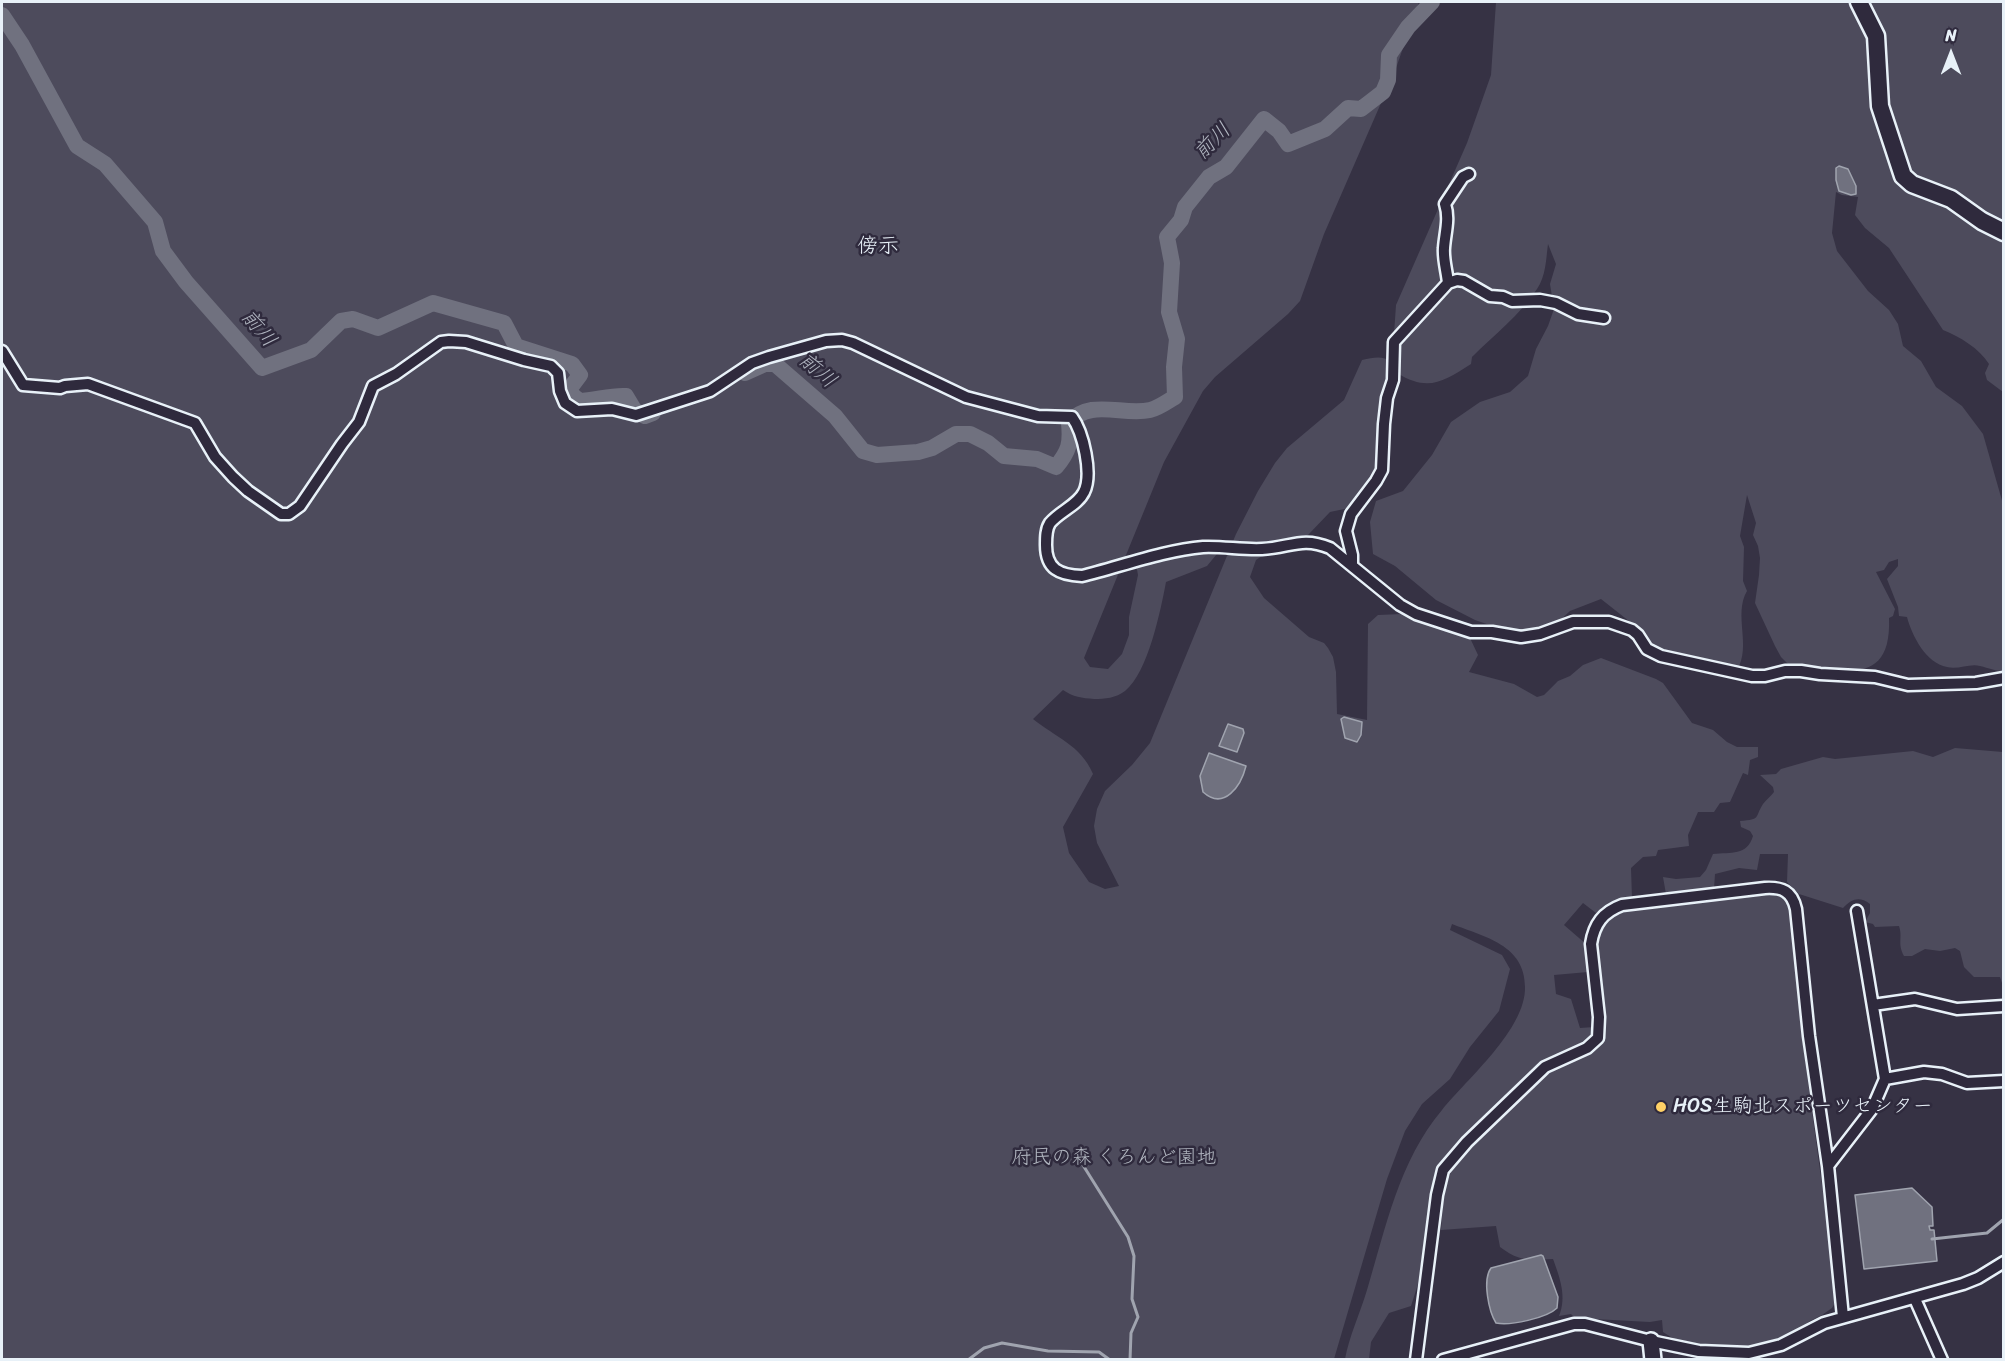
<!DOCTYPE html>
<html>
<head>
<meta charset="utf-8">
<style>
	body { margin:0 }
	#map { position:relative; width:2005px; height:1361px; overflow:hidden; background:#363244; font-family:Sriracha,sans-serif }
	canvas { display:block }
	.frame { position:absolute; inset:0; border:3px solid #e8f1f8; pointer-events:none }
	.north { position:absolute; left:1921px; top:24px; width:60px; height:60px; -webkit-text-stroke:4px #2f2a3d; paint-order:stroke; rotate:0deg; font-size:16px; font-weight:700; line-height:24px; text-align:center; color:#e8f1f8 }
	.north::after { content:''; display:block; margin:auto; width:21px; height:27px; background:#e8f1f8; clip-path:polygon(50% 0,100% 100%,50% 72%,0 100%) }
</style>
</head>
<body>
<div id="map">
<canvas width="2005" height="1361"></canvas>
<div class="frame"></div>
<div class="north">N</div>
</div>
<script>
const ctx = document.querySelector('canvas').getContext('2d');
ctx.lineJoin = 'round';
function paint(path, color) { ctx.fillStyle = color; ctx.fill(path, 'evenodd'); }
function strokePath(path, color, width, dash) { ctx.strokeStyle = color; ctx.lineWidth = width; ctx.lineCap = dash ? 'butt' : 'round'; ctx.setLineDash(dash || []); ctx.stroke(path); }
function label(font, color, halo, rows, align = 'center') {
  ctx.font = font + ' Sriracha,"Klee One",sans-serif'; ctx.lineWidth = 5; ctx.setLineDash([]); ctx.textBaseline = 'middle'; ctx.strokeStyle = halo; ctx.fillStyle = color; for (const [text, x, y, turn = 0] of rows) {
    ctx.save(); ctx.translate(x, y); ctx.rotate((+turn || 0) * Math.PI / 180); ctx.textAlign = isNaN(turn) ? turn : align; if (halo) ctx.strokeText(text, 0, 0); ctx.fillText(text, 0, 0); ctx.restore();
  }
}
const green = new Path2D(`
	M2,2H1419L1395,71L1324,234L1300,301L1288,314L1215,377L1203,391L1164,462L1084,658L1090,667L1108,669L1122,654L1129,635V617L1138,575L1136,564L1171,555L1221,549L1207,566L1166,582C1161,609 1148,673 1125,691C1116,698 1105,699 1094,699C1082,698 1073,697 1063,690L1033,719C1055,737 1081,745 1093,774L1063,827L1069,853L1089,882L1105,889L1119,886L1097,843L1094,826L1097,809L1105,791L1132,765L1150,743L1236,534L1258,491L1275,463L1287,448L1344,400L1362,360C1374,358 1381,355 1392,362L1381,465L1374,479L1349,508L1330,512L1308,535L1289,538L1256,560L1250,577L1264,598L1309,637L1324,643L1328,648L1333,657L1336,672L1337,714L1367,720L1368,624L1378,615L1402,614L1470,638L1478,655L1469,672L1514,684L1537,697L1544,695L1558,681L1570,676L1583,665L1601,658L1656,679L1663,683L1692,723L1713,730L1727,742L1737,747H1758V757L1750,760L1748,775L1743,773L1730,802L1720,803L1714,812H1698L1688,835L1689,846L1658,850L1656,856L1643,857L1631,868L1632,898L1621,900L1596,913L1583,903L1564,925L1586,944L1588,972L1554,975L1556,994L1571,999L1580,1028L1594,1027L1592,1037L1585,1042L1545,1061L1531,1073L1447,1154L1434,1176L1418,1284L1411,1306L1389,1313L1371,1342L1369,1359H1345C1349,1337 1360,1313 1367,1290C1386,1227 1399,1161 1442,1110C1467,1079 1526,1029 1525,987C1525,945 1485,937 1452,924L1450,930L1502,955L1510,969L1499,1011L1470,1047L1450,1079L1422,1104L1405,1131L1387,1179L1334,1359L2,1360Z
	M1496,2H2003V392L1987,380L1985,373L1989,364C1979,348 1960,337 1943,330L1889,248L1865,228L1855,215L1858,197L1842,195L1836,192L1832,233L1837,251L1868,291L1889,310L1898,324L1903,346L1921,361L1936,387L1962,406L1983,434L2003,504V671C1995,671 1989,668 1980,666C1970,663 1958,670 1947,667C1926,663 1912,636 1907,617L1899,616L1898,607L1887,579L1898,566V559L1889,562L1884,570L1876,572L1895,609L1893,616L1889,618C1892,693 1835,666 1789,665L1781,657L1775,646L1755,603L1759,575L1760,558L1758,546L1753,535L1756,523L1747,495L1740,536L1744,547L1743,581L1747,591C1733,615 1752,646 1737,670L1656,651L1639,629L1601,599L1570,611L1557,623L1537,631L1510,632L1475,620L1436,600L1395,566L1373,554L1370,522L1376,501L1403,491L1432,455L1451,422L1480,402L1510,392L1528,376L1536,349L1548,326L1554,309L1550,284L1556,264L1548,244C1546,259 1546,276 1537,289C1520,315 1494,335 1472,357L1471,364C1443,382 1428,392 1397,373L1394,334L1396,305L1467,143L1491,75Z
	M1955,748L2003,752V986L2000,977H1974L1964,967L1960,951L1955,948L1940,951L1925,949L1912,956H1904C1897,943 1903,938 1899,926L1875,927L1873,924L1865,922L1870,913V904C1859,896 1852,899 1843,908L1799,894L1787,882L1788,854H1760L1757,870L1739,868L1715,874L1714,889L1666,894L1663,877L1676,879L1700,877L1706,870L1713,854C1731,852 1747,856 1753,836L1750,831L1741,827L1740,821C1762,819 1754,818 1763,804C1766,800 1771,796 1774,792L1773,787L1760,775L1776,774L1781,769L1823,757L1835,759L1913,751L1933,757Z
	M1775,893L1785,896L1790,904L1802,1037L1836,1289V1301L1832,1308L1822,1315L1810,1321L1796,1332L1753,1346H1711L1694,1343L1674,1339L1663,1332L1662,1320L1650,1322L1575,1318L1571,1314L1559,1316C1567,1297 1560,1278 1553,1259C1529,1260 1520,1262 1500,1247L1496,1226L1441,1230C1444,1198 1442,1186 1459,1157L1544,1075L1587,1054L1600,1040L1604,1034L1605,1027L1596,938C1602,924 1610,917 1623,910Z`);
const water = new Path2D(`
	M1839,166L1848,169L1856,186V194L1851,195L1839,191L1836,180V168Z
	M1344,717L1362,722L1361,735L1357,742L1345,738L1341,719Z
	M1228,724L1243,729L1244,733L1237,752L1219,746Z
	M1209,753L1246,766C1241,786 1224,811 1203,792L1200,776Z
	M1912,1188L1932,1207L1933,1226H1929L1930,1230H1934L1937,1261L1864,1269L1855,1195Z
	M1541,1255L1543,1256L1558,1297L1557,1308C1547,1318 1510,1326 1496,1323C1489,1312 1482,1280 1491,1268Z`);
const stream = new Path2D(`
	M1076,1154L1128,1237L1134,1256L1132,1299L1138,1317L1131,1333L1130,1360
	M1932,1239L1987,1233L2004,1219
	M968,1360L984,1348L1002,1343L1048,1351L1099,1352L1110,1360`);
const river = new Path2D(`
	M2,15L22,45L77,146L105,164L155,222L163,251L186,282L262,368L311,350L341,321L353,319L378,328L433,303L504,323L516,346L572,364L580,375L568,391L579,401C595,401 609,395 626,396L635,411L645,416L653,413
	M745,373L765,364H775L835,416L863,451L877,455L918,452L932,448L956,434H970L988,443L1004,456L1037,459L1056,467C1069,451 1071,444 1069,423C1089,398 1123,416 1150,410C1159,408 1168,401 1175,397L1174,367L1177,339L1169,312L1172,263L1167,237L1181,220L1185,207L1209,177L1226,167L1264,119L1279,131L1288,144L1325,129L1348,108L1361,109L1383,92L1388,80L1389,55L1408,27L1432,2`);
const street = new Path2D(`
	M1448,283C1447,272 1443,259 1444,248C1445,233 1450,219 1445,204L1463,177L1469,174
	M2,351L23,385L60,388L65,386L88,384L195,423L215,457L233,477L248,491L281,514H289L300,506L342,444L359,422L373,386L396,374L441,342L449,341L466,342L524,360L551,366L558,373L560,391L565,403L577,411L612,409L636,415L710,391L752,363L769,357L826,341L842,340L853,343L966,397L1038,416L1072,417C1083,432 1093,474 1084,492C1078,505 1060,511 1050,523C1046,529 1046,537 1046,545C1046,569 1059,575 1082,576C1119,567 1165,550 1203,547C1223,546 1242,550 1262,549C1290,548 1301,536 1330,548L1400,605L1416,614L1471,632H1492L1521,637L1540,634L1573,622H1609L1632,630L1638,635L1647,649L1661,656L1752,676H1765L1785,671H1801L1820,674L1875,677L1908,685L1976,683L2004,678
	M1352,566V555L1346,531L1351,514L1376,481L1382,470L1384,424L1387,398L1393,380L1394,342L1448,283L1457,280L1464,281L1490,296L1503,297L1512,301L1540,300L1556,303L1578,314L1604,318
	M1873,1005L1915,999L1957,1009L2004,1006
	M1885,1079L1924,1072L1942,1074L1967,1083L2004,1081
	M1828,1166L1872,1109L1885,1079L1857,911
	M1915,1299L1942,1360
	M1416,1360L1437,1195L1443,1170L1467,1142L1545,1067L1587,1048L1598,1038L1599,1017L1591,944C1594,924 1603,912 1622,905L1765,888C1782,887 1792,891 1796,909L1809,1036L1828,1166L1843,1317
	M1443,1360L1574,1324H1585L1651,1341L1699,1351L1749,1353L1781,1345L1824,1323L1963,1284L1978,1278L2004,1262`);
const secondary = new Path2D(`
	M1651,1341L1653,1360`);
const primary = new Path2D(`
	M1859,2L1876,36L1880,106L1903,176L1912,184L1951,199L1982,221L2004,232`);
const markers = [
	[1661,1107,6,"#ffd166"]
];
const poiNames = [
	["HOS生駒北スポーツセンター",1673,1107]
];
const parkNames = [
	["府民の森 くろんど園地",1114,1158]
];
const waterNames = [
	["前川",1213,142,-45],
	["前川",258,329,50],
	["前川",817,371,41]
];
const neighbourhoodNames = [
	["傍示",878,247]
];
paint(green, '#4d4b5c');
paint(water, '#70717f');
strokePath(water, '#a0a4af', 1.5);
strokePath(stream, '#a0a4af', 3);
strokePath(river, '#70717f', 16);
strokePath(street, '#e8f1f8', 15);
strokePath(secondary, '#e8f1f8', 20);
strokePath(primary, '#e8f1f8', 21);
strokePath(street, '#2f2a3d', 10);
strokePath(secondary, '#2f2a3d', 15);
strokePath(primary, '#2f2a3d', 16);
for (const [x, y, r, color] of markers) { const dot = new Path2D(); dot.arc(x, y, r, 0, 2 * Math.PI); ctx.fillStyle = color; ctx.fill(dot); strokePath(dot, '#2f2a3d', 2); }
label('20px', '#e8f1f8', '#2f2a3d', poiNames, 'left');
label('20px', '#b2b7c1', '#2f2a3d', parkNames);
label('italic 21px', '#b2b7c2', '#2f2a3d', waterNames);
label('21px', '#e8f1f8', '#2f2a3d', neighbourhoodNames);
</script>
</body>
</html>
